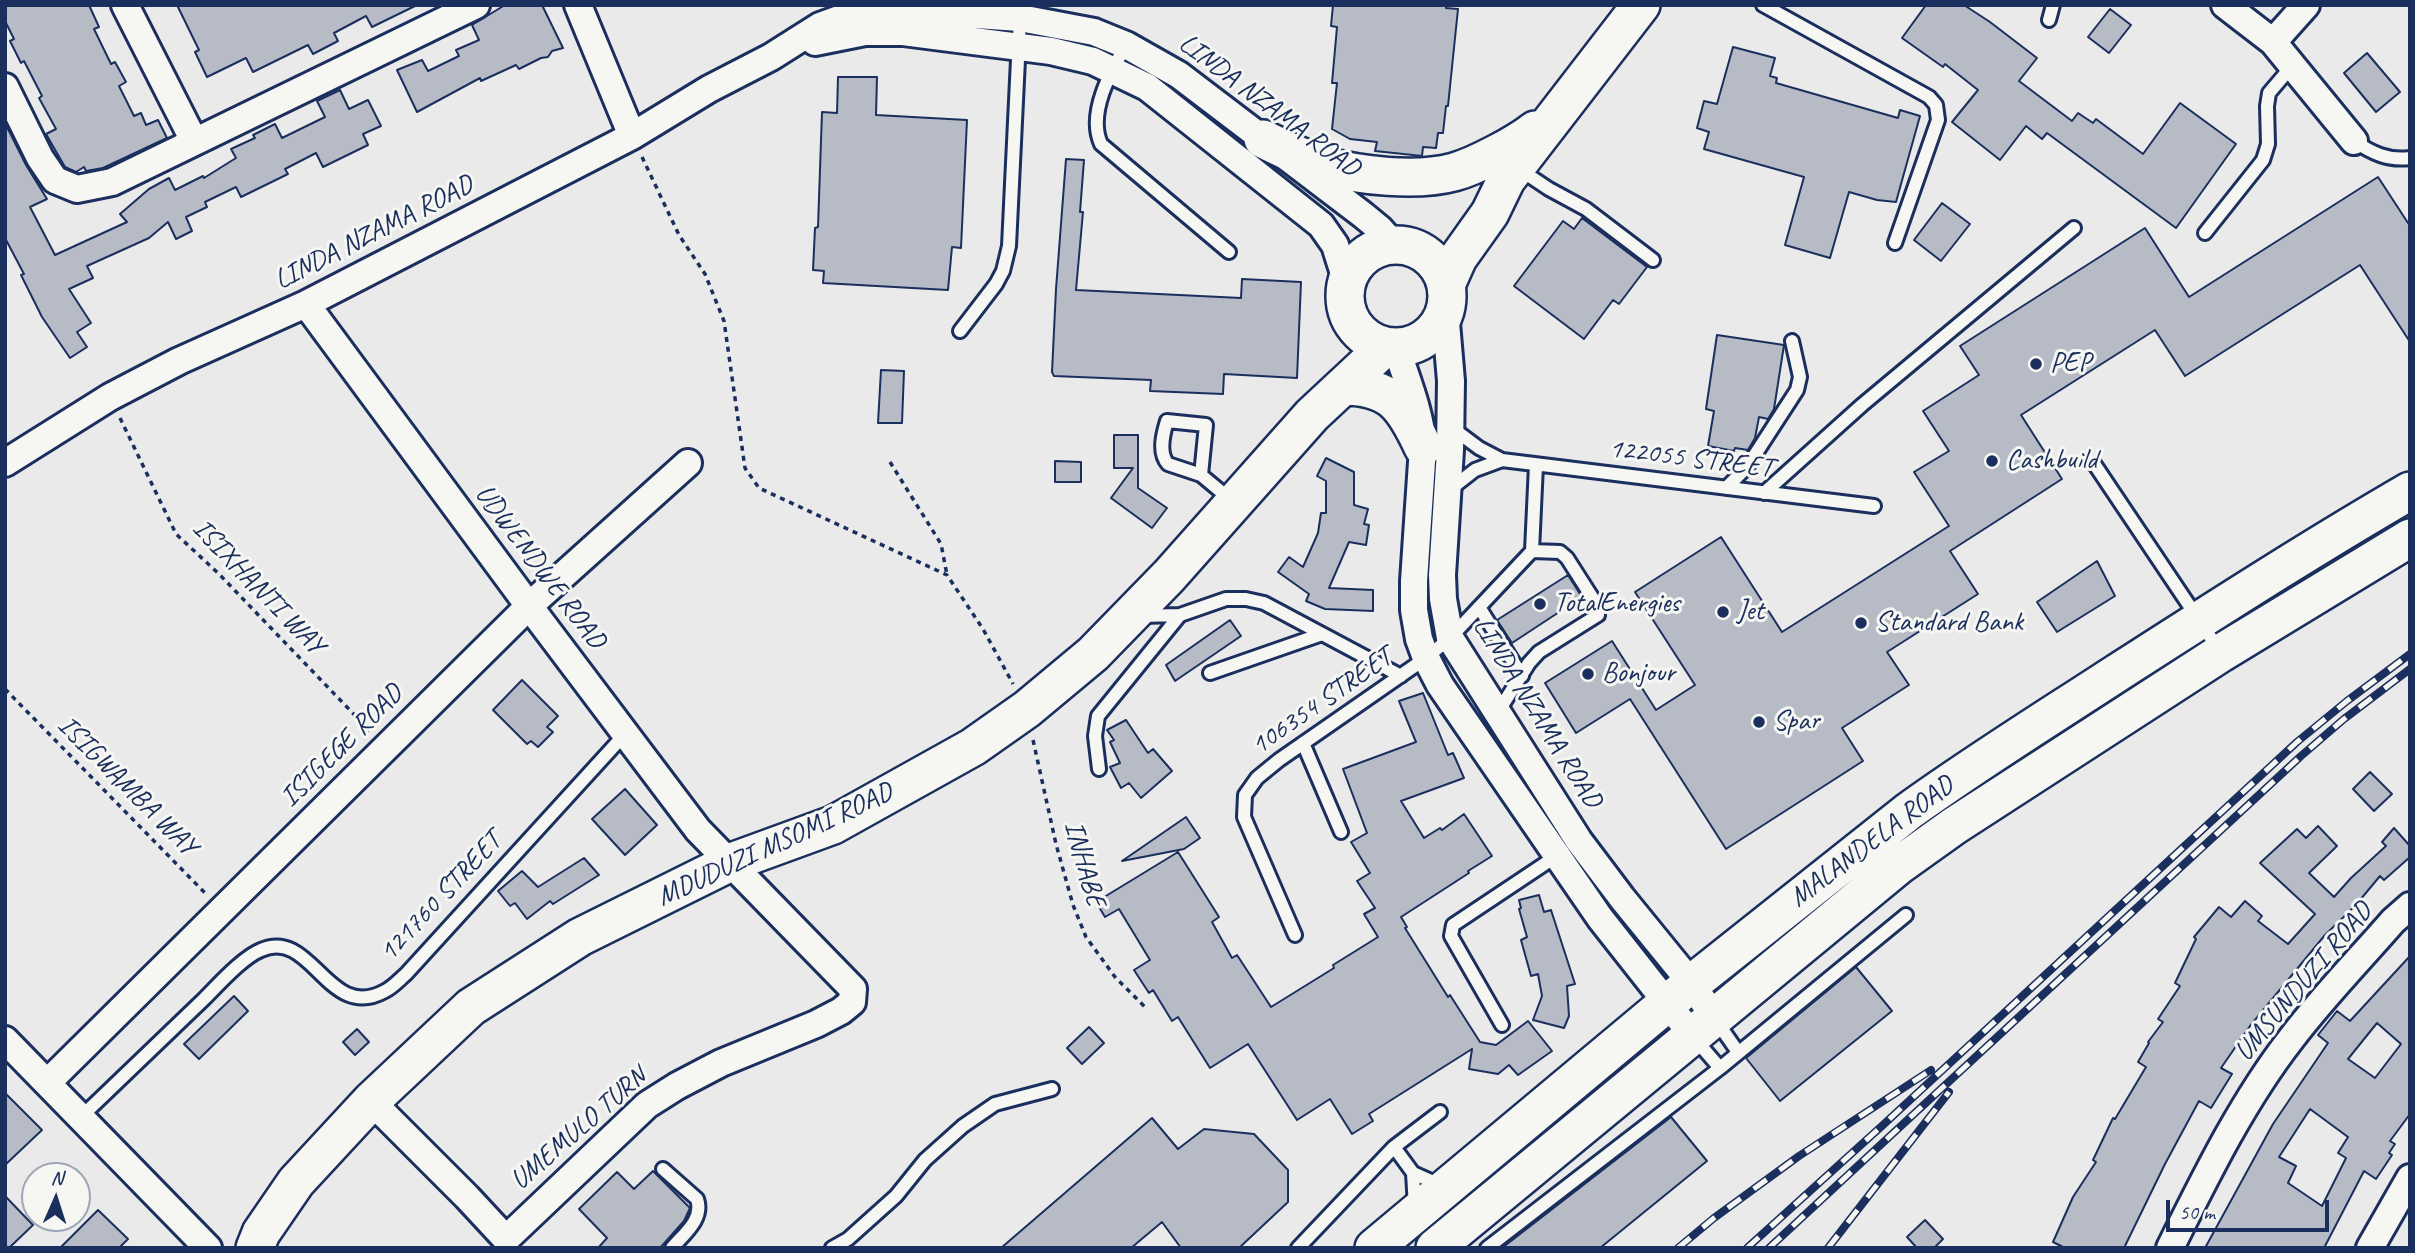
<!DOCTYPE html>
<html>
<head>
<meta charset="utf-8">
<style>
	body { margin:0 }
	#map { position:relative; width:2415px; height:1253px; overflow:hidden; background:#e9eae9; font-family:Caveat,sans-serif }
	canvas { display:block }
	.frame { position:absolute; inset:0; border:7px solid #1b2f5e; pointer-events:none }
	.north { position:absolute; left:21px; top:1162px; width:70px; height:70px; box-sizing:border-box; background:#f6f6f2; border:2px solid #9ea6b7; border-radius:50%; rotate:3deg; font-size:19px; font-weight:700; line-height:28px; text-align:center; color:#1b2f5e }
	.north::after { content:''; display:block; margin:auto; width:24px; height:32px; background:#1b2f5e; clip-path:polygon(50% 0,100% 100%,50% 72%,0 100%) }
	.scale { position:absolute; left:2166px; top:1200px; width:163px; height:32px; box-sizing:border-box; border:4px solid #1b2f5e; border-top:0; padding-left:9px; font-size:21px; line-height:24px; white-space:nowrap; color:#1b2f5e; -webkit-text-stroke:5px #f6f6f2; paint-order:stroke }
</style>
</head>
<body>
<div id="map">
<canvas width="2415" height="1253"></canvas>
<div class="frame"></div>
<div class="north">N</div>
<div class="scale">50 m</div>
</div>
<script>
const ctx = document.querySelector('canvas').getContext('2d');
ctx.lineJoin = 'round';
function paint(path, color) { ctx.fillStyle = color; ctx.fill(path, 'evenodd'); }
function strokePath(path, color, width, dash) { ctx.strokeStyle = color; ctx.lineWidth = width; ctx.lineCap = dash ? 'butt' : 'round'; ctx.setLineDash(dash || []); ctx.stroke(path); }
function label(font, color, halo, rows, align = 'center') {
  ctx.font = font + ' Caveat,sans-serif'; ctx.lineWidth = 6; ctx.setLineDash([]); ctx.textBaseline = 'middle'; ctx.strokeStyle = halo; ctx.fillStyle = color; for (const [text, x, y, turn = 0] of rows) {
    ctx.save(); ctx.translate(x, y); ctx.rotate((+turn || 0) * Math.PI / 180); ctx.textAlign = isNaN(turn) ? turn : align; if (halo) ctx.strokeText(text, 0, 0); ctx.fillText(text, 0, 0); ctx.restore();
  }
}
const building = new Path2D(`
	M5,5H89L99,27L94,29L111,64L115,62L126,82L119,86L134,116L141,113L146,125L158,120L167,138L103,168L86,171L84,167L76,172L65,167L46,134L56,129L39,98L42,96L24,61L21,63L10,41L14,39L5,21Z
	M177,5H417L372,27L366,16L334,33L338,41L313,54L308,45L253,72L246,58L207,77L195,52L199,50Z
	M505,5H542L563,48L552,51L548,57L541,58L519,69L516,65L481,81L480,78L417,112L397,70L422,60L428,71L459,56L456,50L479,40L472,25Z
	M1333,5H1446V8L1458,9L1448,106H1446L1443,133H1438L1436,148L1423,147L1422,156L1375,151L1377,142L1350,139L1332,129L1337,83H1332L1337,27L1331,26Z
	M1926,5H1964L1990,22L2037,58L2019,81L2072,121L2078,113L2093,123L2096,119L2143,154L2180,103L2236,144L2176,228L2047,133L2042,139L2026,126L2000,160L1952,122L1978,90L1945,64L1943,67L1902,38Z
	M2110,9L2131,25L2109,53L2088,37Z
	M1733,47L1775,58L1770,76L1777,78L1776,83L1898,118L1900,110L1920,116L1896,202L1877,200L1849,192L1830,258L1785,245L1804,177L1704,149L1709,132L1697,128L1704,101L1717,104Z
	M2367,53L2400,92L2376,112L2344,73Z
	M838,77H877L876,115L967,120L961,248L952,247L948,290L823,283L824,271L813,270L815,228L818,227L822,112L837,113Z
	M340,90L349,109L368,100L381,126L363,134L368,145L323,167L316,153L285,169L288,174L241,197L236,187L205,202L207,207L186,217L192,231L176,239L168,222L149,238L87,266L93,278L69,289L91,323L77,332L87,347L70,358L42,317L21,275L24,274L5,238V123L26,165L47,199L30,207L55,255L127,222L120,214L149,189L169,178L175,190L203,176L204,178L236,158L231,149L255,138L253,135L275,124L282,138L325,117L317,101Z
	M1066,159L1084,160L1080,212H1083L1076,290L1241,298L1242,279L1301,282L1297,378L1224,374L1223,394L1150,391L1151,380L1054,376L1052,372L1056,289Z
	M2378,177L2410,226V342L2360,265L2185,376L2155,330L2021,415L2062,479L1950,551L1978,594L1887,652L1909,685L1842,728L1863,761L1726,849L1630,699L1576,733L1545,683L1612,641L1656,710L1695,685L1635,592L1721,537L1782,632L1949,526L1914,472L1949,451L1923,411L1979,375L1960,346L2145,228L2189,297Z
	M1942,203L1970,224L1941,261L1914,240Z
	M1582,218L1647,267L1619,304L1613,300L1584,339L1514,286L1563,221L1574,229Z
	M1717,335L1784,345L1774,409L1768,419L1759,417L1755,438L1748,450L1735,448L1734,451L1708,446L1714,411L1706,409Z
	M881,370L904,371L902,423H878Z
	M1114,435H1138V488L1167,508L1152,528L1111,498L1133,468H1114Z
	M1326,458L1354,472V505L1368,509L1364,524L1369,525L1366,545L1349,542L1329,588L1373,590V611L1325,609L1306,601L1309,594L1278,572L1289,557L1303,567L1318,533L1321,513H1326V481L1317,476Z
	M1055,461L1081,462V482H1055Z
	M2097,561L2115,596L2057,632L2037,602Z
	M1568,575L1582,597L1512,643L1497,620Z
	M1230,620L1241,636L1175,681L1166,665Z
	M522,680L558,716L547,727L553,732L538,747L531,741L527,744L493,710Z
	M1423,693L1448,755L1453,753L1464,778L1401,801L1424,838L1440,828L1442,830L1464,814L1492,856L1468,871L1469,873L1401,917L1407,927L1405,928L1448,997L1450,995L1480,1042L1496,1045L1528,1021L1552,1051L1518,1075L1509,1065L1498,1074L1469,1069L1472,1049L1369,1114L1373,1121L1352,1134L1330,1099L1297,1120L1248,1044L1210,1068L1178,1017L1172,1021L1153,990L1149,993L1134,970L1150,960L1119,909L1105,917L1096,902L1178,852L1219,917L1212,922L1232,958L1237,955L1271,1007L1334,968L1333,965L1378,937L1364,914L1375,908L1357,881L1370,873L1351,842L1367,833L1343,769L1416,742L1399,701Z
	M1126,720L1148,753L1153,749L1172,771L1141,798L1129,783L1121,788L1110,767L1120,763L1110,742L1114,740L1107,730Z
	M2370,772L2392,794L2374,811L2353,789Z
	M625,789L657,825L625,855L592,819Z
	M1186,817L1200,838L1184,849L1122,861Z
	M2318,826L2337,846L2309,873L2334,897L2351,878L2386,846L2382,842L2394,828L2410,846V857L2384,880L2380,876L2355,906L2325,935L2250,1026L2221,1068L2232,1074L2211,1108L2199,1101L2165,1164L2124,1248H2065L2053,1242L2073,1197L2096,1162L2093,1160L2113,1118L2115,1119L2146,1067L2138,1062L2149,1043L2148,1042L2163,1022L2158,1019L2180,986L2175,983L2196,939L2194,937L2219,907L2231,917L2245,901L2262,916L2258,921L2288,944L2315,914L2260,863L2297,829L2306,838Z
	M584,858L599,875L553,904L550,901L527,919L515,903L510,906L498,891L522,871L538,887Z
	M1539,895L1544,912L1551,910L1575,984L1567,986L1569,1016L1564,1028L1533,1020L1542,996L1538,974L1531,976L1521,940L1527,937L1519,909L1521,908L1519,900Z
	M2410,956V1114L2390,1141L2395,1144L2389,1153L2392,1155L2376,1179L2364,1171L2324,1248H2205L2273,1124L2328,1043L2318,1035L2337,1011L2350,1021ZM2377,1023L2401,1044L2375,1078L2348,1059ZM2310,1109L2348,1137L2338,1153L2346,1158L2322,1206L2288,1183L2296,1166L2279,1157Z
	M1856,967L1892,1011L1780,1101L1746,1058Z
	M234,996L248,1011L199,1059L184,1044Z
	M1089,1027L1104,1043L1082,1064L1067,1048Z
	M357,1029L369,1042L355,1055L343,1042Z
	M5,1093L42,1130L5,1165Z
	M1671,1117L1707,1161L1600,1248H1502Z
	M1152,1118L1178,1149L1204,1129L1254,1134L1288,1170V1202L1239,1248H1181L1162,1222L1131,1248H1001Z
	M653,1171L690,1208L684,1221L660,1248H598L607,1238L579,1209L617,1172L634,1189Z
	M5,1196L33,1225L9,1248H5Z
	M98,1210L128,1239L119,1248H60Z
	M1925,1220L1943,1239L1934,1248H1917L1907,1237Z`);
const path = new Path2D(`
	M642,157L679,235L705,274L724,321L745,468L759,488L947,575L983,629L1013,684
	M120,418L176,534L219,574L370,731
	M890,462L941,544L947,575
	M5,689L205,893
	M1033,740L1056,844L1073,905L1086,937L1115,977L1147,1009`);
const lane = new Path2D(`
	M1763,5L1929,97L1936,105L1938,120L1895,243
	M2049,20L2053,5
	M1126,45C1111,71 1087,113 1101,144L1229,252
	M2354,141C2372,153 2388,161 2410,158
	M1519,169L1549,189L1586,209L1653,260
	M2205,233L2263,160L2268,144L2267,106L2269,93L2292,66
	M960,331L996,284L1003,271L1009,246L1020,18
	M1451,427L1479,448L1502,460L1874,506
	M2095,465L2219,650
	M1201,475L1206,425L1167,421C1163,434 1158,453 1168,464L1201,475L1231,500
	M1726,488L1747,467L1797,390L1800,377L1792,341
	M1448,491L1475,470L1502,460
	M1764,493L1862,405L2074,228
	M1532,551L1536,465
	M1479,607L1522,676
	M1140,616L1180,615L1226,599H1246L1264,603L1401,676
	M1210,673L1322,634
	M1303,743L1341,832
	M1099,769L1095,736L1098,716L1180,615
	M1295,935L1244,817L1245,795L1257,778L1279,760L1426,658L1450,638L1532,551L1560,552L1567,558L1597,605L1598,615L1539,652L1529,663L1498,712
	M1717,1022L1738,1052
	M1502,1025L1451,936L1453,925L1558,855
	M1695,1039L1720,1068
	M81,1117C122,1078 163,1038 204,999C218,985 243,957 261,950C312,927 328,1023 385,991C393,987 399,980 406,974L625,734
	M1394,1147L1440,1112
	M663,1169L697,1199C704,1219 684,1234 672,1248
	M1413,1173L1415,1207
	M832,1248L848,1239L896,1196L925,1160L963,1126L995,1104L1052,1089
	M1298,1248L1394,1147L1413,1173L1442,1186
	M1487,1248L1720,1068L1906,915`);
const street = new Path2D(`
	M125,5L194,141
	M578,5L632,136
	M2225,5L2273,42L2354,141
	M815,42L865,32H903L1051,51L1093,61L1147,87L1321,225L1335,245L1347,283
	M2273,42L2306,5
	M5,87L40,158L55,180L77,189L112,182L476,5
	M306,304L529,606L698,830L853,989L852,1002L841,1011L816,1024L721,1063L677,1086L647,1105L506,1239L467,1197L371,1101
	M1445,311L1451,381L1450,450L1442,575L1443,599L1450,638L1579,841L1622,898L1692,984L1715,1019
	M1396,347C1407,381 1420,411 1423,447L1414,581V610L1419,639L1426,658L1440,685L1600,918L1693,1036
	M5,463L110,397L179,361L306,304L632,136L709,89L771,57L820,26L853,14L885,11L933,12L1020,18L1094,32L1126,45L1179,75L1363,215L1380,229L1395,246
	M5,1040L208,1248
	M47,1083L529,606L688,463
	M2170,1248C2206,1176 2242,1102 2291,1039C2322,998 2359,960 2393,921L2410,906
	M2370,1248L2410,1178`);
const secondary = new Path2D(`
	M1263,139C1282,148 1301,158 1322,165C1359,176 1417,182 1454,172C1476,166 1517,144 1535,130
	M1345 296a51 51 0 1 1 102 0a51 51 0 1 1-102 0Z
	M1446,285L1458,258L1490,213L1506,180L1641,5
	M1343,386C1391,386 1404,406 1423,447
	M255,1248L261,1233L296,1182L371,1101L471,1007L580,937L729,863L833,825L973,747L1027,709L1093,654L1169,576L1312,415L1386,346
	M1374,1248L1666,1004L1909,811C1977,762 2048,718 2117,673C2214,611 2310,549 2410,491
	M1435,1248L1898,866L1954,826L2221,653L2410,538`);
const rail = new Path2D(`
	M1678,1248L1714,1218L1799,1156L1931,1070
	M1747,1248L1883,1125L2297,742L2347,701L2410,654
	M1769,1248L2301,756L2344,719L2410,669
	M1828,1248L1949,1092`);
const markers = [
	[2036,364,7,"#1b2f5e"],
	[1992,461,7,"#1b2f5e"],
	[1540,604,7,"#1b2f5e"],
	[1723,612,7,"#1b2f5e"],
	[1861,623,7,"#1b2f5e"],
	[1588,674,7,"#1b2f5e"],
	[1759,722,7,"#1b2f5e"]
];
const streetNames = [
	["LINDA NZAMA ROAD",1269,106,37],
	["LINDA NZAMA ROAD",374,233,-27],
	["122055 STREET",1691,459,7],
	["UDWENDWE ROAD",540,567,53],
	["ISIXHANTI WAY",258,587,46],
	["106354 STREET",1322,702,-35],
	["LINDA NZAMA ROAD",1537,713,58],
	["ISIGEGE ROAD",342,746,-45],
	["ISIGWAMBA WAY",127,786,45],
	["MALANDELA ROAD",1872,842,-37],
	["MDUDUZI MSOMI ROAD",775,845,-25],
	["INHABE",1084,864,74],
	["121760 STREET",441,897,-47],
	["UMSUNDUZI ROAD",2304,982,-50],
	["UMEMULO TURN",579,1129,-41]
];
const poiNames = [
	["PEP",2050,364],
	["Cashbuild",2006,461],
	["TotalEnergies",1554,604],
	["Jet",1737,612],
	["Standard Bank",1875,623],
	["Bonjour",1602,674],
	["Spar",1773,722]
];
paint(building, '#b6bbc6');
strokePath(building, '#1b2f5e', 2);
strokePath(lane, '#1b2f5e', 18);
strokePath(street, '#1b2f5e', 32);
strokePath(secondary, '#1b2f5e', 42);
strokePath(path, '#1b2f5e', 3.5, [5, 5]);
strokePath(lane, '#f6f6f2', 12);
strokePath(street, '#f6f6f2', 26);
strokePath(secondary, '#f6f6f2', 37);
strokePath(rail, '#1b2f5e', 8);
strokePath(rail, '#f6f6f2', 5, [16]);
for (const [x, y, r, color] of markers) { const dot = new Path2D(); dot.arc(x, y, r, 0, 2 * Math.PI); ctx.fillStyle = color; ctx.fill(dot); strokePath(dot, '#f6f6f2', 2.5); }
label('28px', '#1b2f5e', '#f6f6f2', streetNames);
label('28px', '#1b2f5e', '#f6f6f2', poiNames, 'left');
</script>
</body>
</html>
